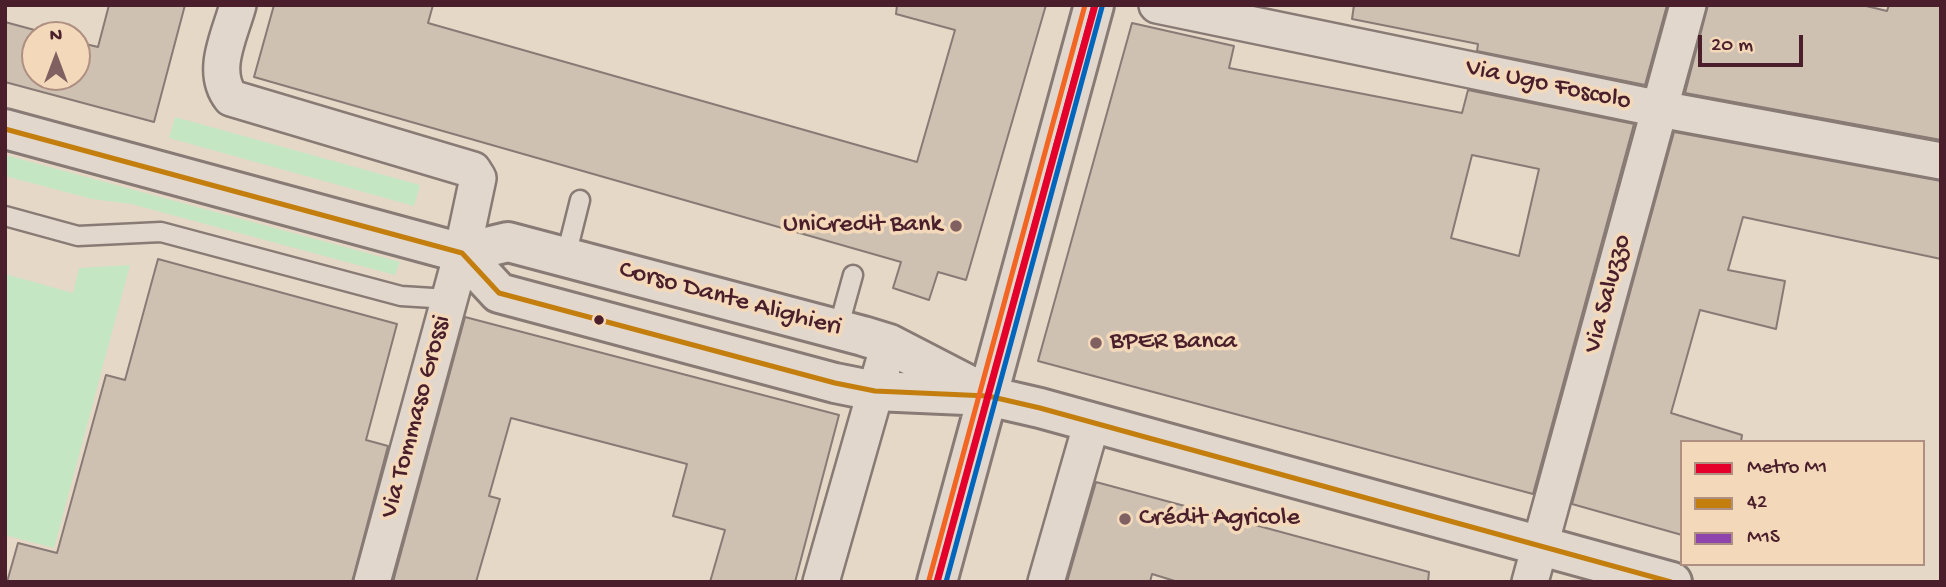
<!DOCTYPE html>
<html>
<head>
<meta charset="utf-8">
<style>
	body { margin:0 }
	#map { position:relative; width:1946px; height:587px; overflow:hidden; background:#e6d8c7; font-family:"Gochi Hand",sans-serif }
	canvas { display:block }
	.frame { position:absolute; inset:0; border:7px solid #4a1f2b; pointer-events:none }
	.legend { position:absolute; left:1680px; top:440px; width:245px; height:126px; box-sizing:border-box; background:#f3d9ba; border:2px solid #af8f81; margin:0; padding:9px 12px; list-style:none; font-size:21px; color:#4a1f2b }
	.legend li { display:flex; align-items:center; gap:14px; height:35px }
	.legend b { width:35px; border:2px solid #af8f81 }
	.north { position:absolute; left:21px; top:21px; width:70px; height:70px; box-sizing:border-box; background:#f3d9ba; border:2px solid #af8f81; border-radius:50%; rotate:0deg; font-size:19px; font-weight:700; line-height:28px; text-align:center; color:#4a1f2b }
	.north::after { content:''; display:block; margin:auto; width:24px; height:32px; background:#816062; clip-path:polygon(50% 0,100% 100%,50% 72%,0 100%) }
	.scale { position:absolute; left:1698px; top:35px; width:105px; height:32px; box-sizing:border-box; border:4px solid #4a1f2b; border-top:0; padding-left:9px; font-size:21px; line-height:24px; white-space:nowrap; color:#4a1f2b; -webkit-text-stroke:5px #f3d9ba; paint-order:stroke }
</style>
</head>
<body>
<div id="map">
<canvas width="1946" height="587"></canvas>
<div class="frame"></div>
<ul class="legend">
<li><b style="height:9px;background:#e4002b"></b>Metro M1</li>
<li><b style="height:9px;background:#c37e0d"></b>42</li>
<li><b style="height:9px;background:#8e44ad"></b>M1S</li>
</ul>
<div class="north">N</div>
<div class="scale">20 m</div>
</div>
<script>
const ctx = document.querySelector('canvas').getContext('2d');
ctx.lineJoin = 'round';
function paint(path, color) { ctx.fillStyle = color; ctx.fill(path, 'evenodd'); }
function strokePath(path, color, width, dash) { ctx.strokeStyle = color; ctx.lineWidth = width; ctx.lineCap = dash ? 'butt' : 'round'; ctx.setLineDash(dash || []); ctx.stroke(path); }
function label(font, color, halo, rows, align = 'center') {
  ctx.font = font + ' "Gochi Hand",sans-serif'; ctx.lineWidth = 7; ctx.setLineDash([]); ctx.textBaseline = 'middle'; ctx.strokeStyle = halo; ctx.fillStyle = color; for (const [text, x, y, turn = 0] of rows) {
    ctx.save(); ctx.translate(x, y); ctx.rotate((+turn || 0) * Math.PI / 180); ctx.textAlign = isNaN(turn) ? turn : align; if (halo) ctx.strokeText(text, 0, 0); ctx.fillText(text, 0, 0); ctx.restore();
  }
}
const green = new Path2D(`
	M175,117L420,185L414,206L169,138Z
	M5,155L400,262L395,275L131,204L92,199L5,176Z
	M130,265L54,548L5,535V274L73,293L79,268Z`);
const building = new Path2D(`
	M109,5H185L154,122L5,82V22L53,35H35V77H77V42L98,47Z
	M274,5H433L428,23L917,162L955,30L896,14L897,5H1046L966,280L938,272L929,300L893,288L901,262L254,77Z
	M1354,5H1667L1645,85L1477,51L1478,44L1352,19Z
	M1708,5H1862L1887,11L1889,5H1941V140L1685,93Z
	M1132,23L1234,46L1229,68L1462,113L1468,90L1634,124L1533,494L1038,361ZM1472,155L1539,169L1519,256L1451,238Z
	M1674,132L1941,181V259L1743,217L1728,270L1785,281L1776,329L1700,310L1671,413L1742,435L1741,442H1682V535L1572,504Z
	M158,259L397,324L366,440L388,446L352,582H7L18,543L57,553L106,375L125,380Z
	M465,317L839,415L795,582H710L725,530L673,516L687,464L511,418L489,496L500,499L476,582H393Z
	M1096,482L1429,572L1428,582H1178L1152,574L1150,582H1067Z`);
const lane = new Path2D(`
	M5,216L78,236L161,232L401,296L449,299
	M566,256L580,200
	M838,329L853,275`);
const street = new Path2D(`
	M238,5C230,35 210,71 231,98L473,170L478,178L462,253L372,582
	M1157,5L1660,109L1941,161
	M821,582L889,344
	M1046,582L1092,422
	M1530,582L1688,5`);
const secondary = new Path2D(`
	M5,129L462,253L508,242L863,336L889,344L976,389
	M462,253L499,293L835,383L875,391L988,396L1040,408L1672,582
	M937,582L1094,5`);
const bus1 = new Path2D(`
	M5,129L462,253L499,293L835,383L875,391L988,396L1040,408L1671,582`);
const bus2 = new Path2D(`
	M937,582L1094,5`);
const bus3 = new Path2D(`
	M946,582L1102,7`);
const bus4 = new Path2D(`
	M929,580L1085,5`);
const metro1 = new Path2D(`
	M937,582L1095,5`);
const markers = [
	[956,226,7,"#816062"],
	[599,320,6,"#4a1f2b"],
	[1096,343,7,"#816062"],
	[1125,519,7,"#816062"]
];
const streetNames = [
	["Via Ugo Foscolo",1548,86,12],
	["Via Saluzzo",1609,294,-75],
	["Corso Dante Alighieri",730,300,15],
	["Via Tommaso Grossi",417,417,-75]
];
const poiNames = [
	["UniCredit Bank",942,226,"right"],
	["BPER Banca",1110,343],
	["Crédit Agricole",1139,519]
];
paint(green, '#c4e6c3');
paint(building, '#cec1b2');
strokePath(building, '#887a74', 2);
strokePath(lane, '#887a74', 23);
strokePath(street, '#887a74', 40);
strokePath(secondary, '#887a74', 44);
strokePath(lane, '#e1d7cc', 18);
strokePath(street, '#e1d7cc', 35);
strokePath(secondary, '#e1d7cc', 38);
strokePath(bus1, '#c37e0d', 5);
strokePath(bus2, '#8e44ad', 5);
strokePath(bus3, '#0065bd', 5);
strokePath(bus4, '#f26522', 5);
strokePath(metro1, '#e4002b', 7);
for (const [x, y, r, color] of markers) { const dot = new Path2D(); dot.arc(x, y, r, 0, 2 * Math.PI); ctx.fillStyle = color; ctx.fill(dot); strokePath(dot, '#f3d9ba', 2.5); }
label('26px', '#4a1f2b', '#f3d9ba', streetNames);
label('26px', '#4a1f2b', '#f3d9ba', poiNames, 'left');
</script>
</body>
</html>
